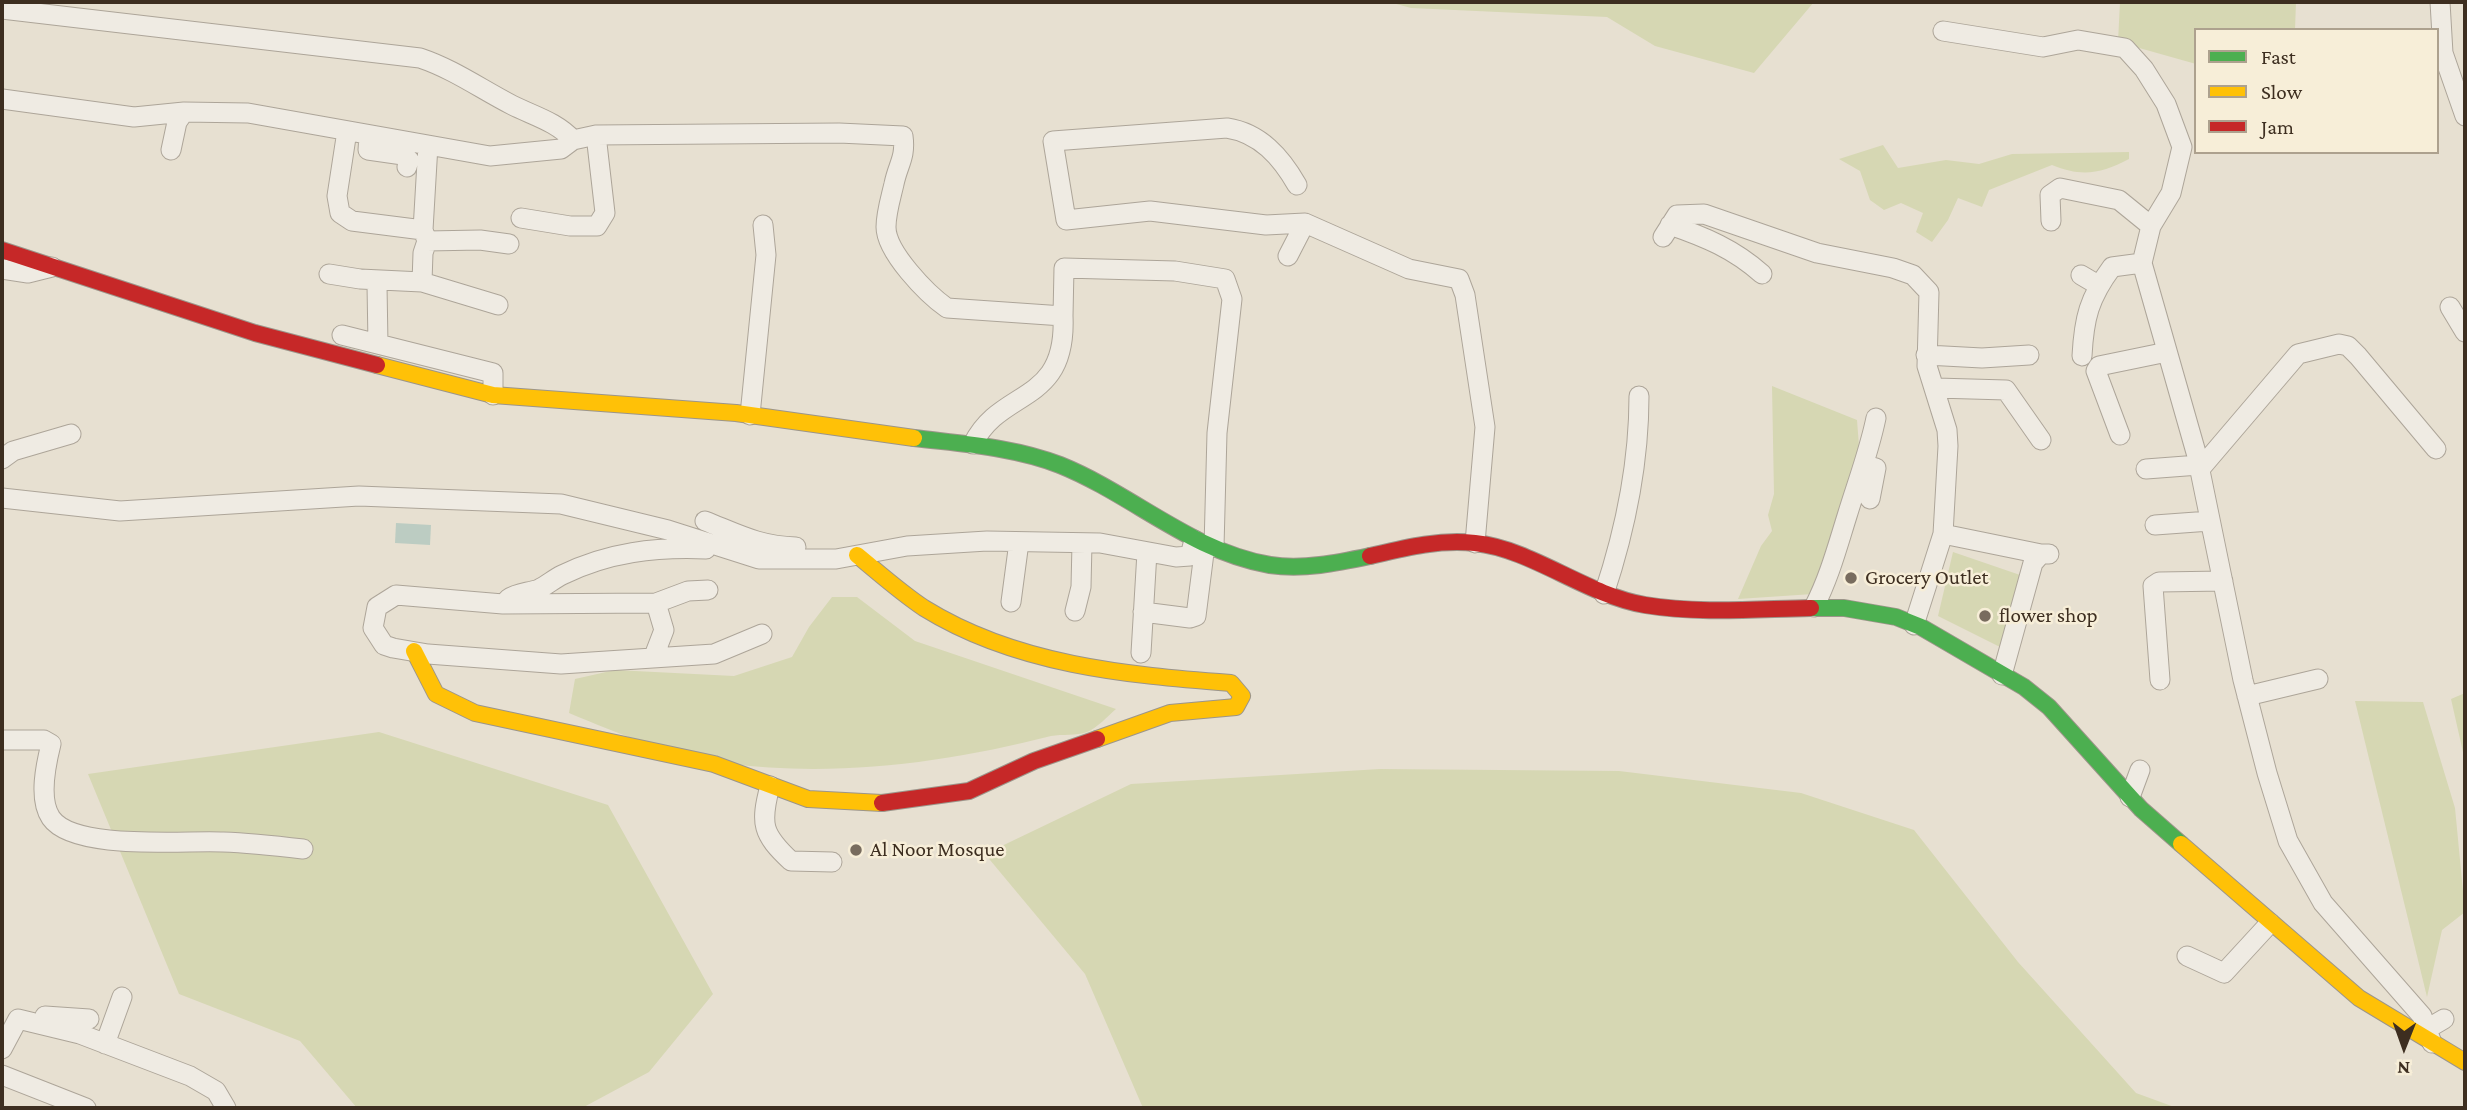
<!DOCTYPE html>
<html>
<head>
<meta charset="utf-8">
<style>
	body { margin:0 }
	#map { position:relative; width:2467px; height:1110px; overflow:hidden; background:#e7e0d1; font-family:"Crimson Pro",serif }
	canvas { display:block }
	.frame { position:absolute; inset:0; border:4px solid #3d2e20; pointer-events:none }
	.legend { position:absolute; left:2194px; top:28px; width:245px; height:126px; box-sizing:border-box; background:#f7eed8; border:2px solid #ada18e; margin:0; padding:9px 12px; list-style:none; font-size:21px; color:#3d2e20 }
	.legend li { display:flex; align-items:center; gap:14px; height:35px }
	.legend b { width:35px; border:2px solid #ada18e }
	.north { position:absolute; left:2369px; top:1012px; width:70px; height:70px; -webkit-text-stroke:5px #f7eed8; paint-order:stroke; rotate:181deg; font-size:19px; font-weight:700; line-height:28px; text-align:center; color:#3d2e20 }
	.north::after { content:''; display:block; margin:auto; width:24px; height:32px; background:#3d2e20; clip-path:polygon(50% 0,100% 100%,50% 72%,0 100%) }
</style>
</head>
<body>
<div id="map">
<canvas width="2467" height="1110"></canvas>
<div class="frame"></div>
<ul class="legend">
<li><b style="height:9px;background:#4caf50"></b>Fast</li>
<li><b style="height:9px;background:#ffc107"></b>Slow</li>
<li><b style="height:9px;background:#c62828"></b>Jam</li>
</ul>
<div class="north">N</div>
</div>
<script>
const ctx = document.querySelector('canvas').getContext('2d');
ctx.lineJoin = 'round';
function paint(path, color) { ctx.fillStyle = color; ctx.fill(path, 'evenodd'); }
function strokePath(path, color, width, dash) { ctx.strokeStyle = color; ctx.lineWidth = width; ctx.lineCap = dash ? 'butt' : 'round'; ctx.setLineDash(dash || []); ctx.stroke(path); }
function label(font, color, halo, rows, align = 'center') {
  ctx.font = font + ' "Crimson Pro",serif'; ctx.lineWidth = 5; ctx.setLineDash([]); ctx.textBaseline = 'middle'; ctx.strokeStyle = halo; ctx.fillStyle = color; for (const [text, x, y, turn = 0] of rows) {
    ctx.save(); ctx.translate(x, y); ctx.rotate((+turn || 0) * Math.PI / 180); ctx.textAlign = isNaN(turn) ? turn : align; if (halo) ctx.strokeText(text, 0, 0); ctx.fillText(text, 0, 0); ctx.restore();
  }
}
const green = new Path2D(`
	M1389,2H1814L1754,73L1655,46L1607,17L1411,8Z
	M2120,2H2296L2295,30H2196V64L2118,42Z
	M1883,145L1898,168L1946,160L1979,164L2012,154L2129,152V159C2101,174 2081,177 2052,165L1989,190L1982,207L1958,198L1948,220L1932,242L1916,232L1923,213L1901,203L1884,210L1870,200L1860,171L1839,159Z
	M1772,386L1857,420L1859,446L1813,594L1738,599L1761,546L1772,531L1768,515L1774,494Z
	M1953,552L2023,576L2000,647L1938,616Z
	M832,597H857L915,641L1116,709C1108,716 1097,728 1087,732C1077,736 1062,734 1051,736C946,763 832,778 725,763C671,755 619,734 569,713L575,679L615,670L734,676L792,657L809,627Z
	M2465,693V761L2451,699Z
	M2355,701L2423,702L2455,808L2465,912L2442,930L2427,997Z
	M379,732L608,805L713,994L649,1072L582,1108H357L300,1041L179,994L88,774Z
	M1380,769L1619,771L1801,793L1914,830L2018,962L2136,1093L2177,1108H1143L1085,974L985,854L1131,784Z`);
const water = new Path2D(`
	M396,523L431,525L430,545L395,543Z`);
const street = new Path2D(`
	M2440,2L2443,53L2465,116
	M2,9L420,58C453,69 481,89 512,105C534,116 557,122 573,140L561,149L490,156L248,113L184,112L134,117L2,99
	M1943,31L2043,47L2078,40L2125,48L2144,69L2166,104L2182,147L2171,193L2151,226L2142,263L2197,456L2243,680L2267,773L2288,841L2323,903L2422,1016L2432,1043
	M347,131L337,196L340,213L352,221L423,230
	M369,135L368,150L403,155L409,160L407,167
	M573,140L596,135L839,133L903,136C906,158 898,164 894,184C891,197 886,213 886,227C886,252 927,294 947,308L1063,316C1067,406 1001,387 973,444
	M428,145L423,230L427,241L480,240L509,244
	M171,150L177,122L184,112
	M1297,185C1281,157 1260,133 1227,128L1053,141L1066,220L1150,211L1266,225L1305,223
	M521,218L570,226H597L605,213L596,135
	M2051,221L2050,195L2060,188L2119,200L2151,226
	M1670,225C1705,237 1734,249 1762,274
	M1663,237L1677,215L1704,214L1817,253L1893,268L1913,275L1929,292L1927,366L1947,430L1948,446L1943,534L1914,625
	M427,241L423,253L422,282L498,305
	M1288,256L1305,223L1409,269L1459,279L1465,295L1485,427L1475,543
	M2,269L28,273L52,267
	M329,274L360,279L422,282
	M2081,275L2098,285
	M377,285L378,344
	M2450,307L2465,332
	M1063,316L1064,268L1175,271L1225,279L1232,299L1217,433L1214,547
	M342,335L493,373V395
	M1926,355L1982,358L2029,355
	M2082,356C2084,318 2089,298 2112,267L2142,263
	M1936,388L2006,390L2041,440
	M750,415L766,255L763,225
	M2120,435L2096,371L2099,366L2167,352
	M2,459L13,451L71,434
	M1866,465L1876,468L1870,499
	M2146,469L2199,465
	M2200,469L2298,354L2339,344L2348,346L2358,356L2436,449
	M2,498L120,511L359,496L561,504L668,530L759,559H836L907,546L987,541L1100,543L1176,557L1190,556L1194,540
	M705,521C738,534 759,546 796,547
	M2155,525L2210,521
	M1943,534L2041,554
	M708,590L688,591L656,603L503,604L396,595L377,607L373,628L384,645L393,648L428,654L561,664L714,654L762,634
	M1604,594C1625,531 1639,462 1639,396
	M508,599C518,592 528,593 539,589C547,585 554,579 562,575C609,552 655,547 706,549
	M1011,602L1019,542
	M1814,607C1829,578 1837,548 1847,516C1857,483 1869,452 1876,418
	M1075,611L1081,587L1082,543
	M1143,612L1190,618L1196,616L1205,545
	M1141,653L1147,552
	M654,656L664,630L656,603
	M2002,675L2033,563L2041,554H2049
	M2160,680L2153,586L2159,582L2223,581
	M2247,696L2318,679
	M2,740H44L51,744C46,764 38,799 51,818C74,851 185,840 223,842C250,843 277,846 303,849
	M770,786C760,824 762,834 791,861L832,862
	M2130,797L2140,770
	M2187,956L2224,973L2270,923
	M45,1016L89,1019
	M2427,1029L2444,1019
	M105,1044L122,997
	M2,1049L18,1019L80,1034L190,1076L216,1091L226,1108
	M2,1075L86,1108`);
const fast = new Path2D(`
	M914,438C963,444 1014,447 1060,465C1132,494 1192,552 1270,565C1303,570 1337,563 1370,556
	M1811,608H1844L1896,617L1921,627L2024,687L2049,707L2141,809L2181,844`);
const slow = new Path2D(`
	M377,365L493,395L736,413L914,438
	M857,555C879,573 900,592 924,608C1016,665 1126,675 1231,683L1242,696L1236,707L1170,713L1097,739
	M414,651L436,694L475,713L714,764L808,799L882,803
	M2181,844L2359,998L2465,1062`);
const jam = new Path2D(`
	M2,250L255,333L377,365
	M1370,556C1404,548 1439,539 1475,543C1532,549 1586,595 1645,605C1699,614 1756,609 1811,608
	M882,803L969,791L1034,761L1097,739`);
const markers = [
	[1851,578,7,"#786c5e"],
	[1985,616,7,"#786c5e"],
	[856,850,7,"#786c5e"]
];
const poiNames = [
	["Grocery Outlet",1865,578],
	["flower shop",1999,616],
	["Al Noor Mosque",870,850]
];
paint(green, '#d6d7b3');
paint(water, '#bcccc2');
strokePath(street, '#ada599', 21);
strokePath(fast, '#9c958a', 18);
strokePath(slow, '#9c958a', 18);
strokePath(jam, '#9c958a', 18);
strokePath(street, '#efebe3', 19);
strokePath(fast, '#4caf50', 16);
strokePath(slow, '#ffc107', 16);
strokePath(jam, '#c62828', 16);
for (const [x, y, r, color] of markers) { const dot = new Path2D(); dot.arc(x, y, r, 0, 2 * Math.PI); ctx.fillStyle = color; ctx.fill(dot); strokePath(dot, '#f7eed8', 2.5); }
label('21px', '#3d2e20', '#f7eed8', poiNames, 'left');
</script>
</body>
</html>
